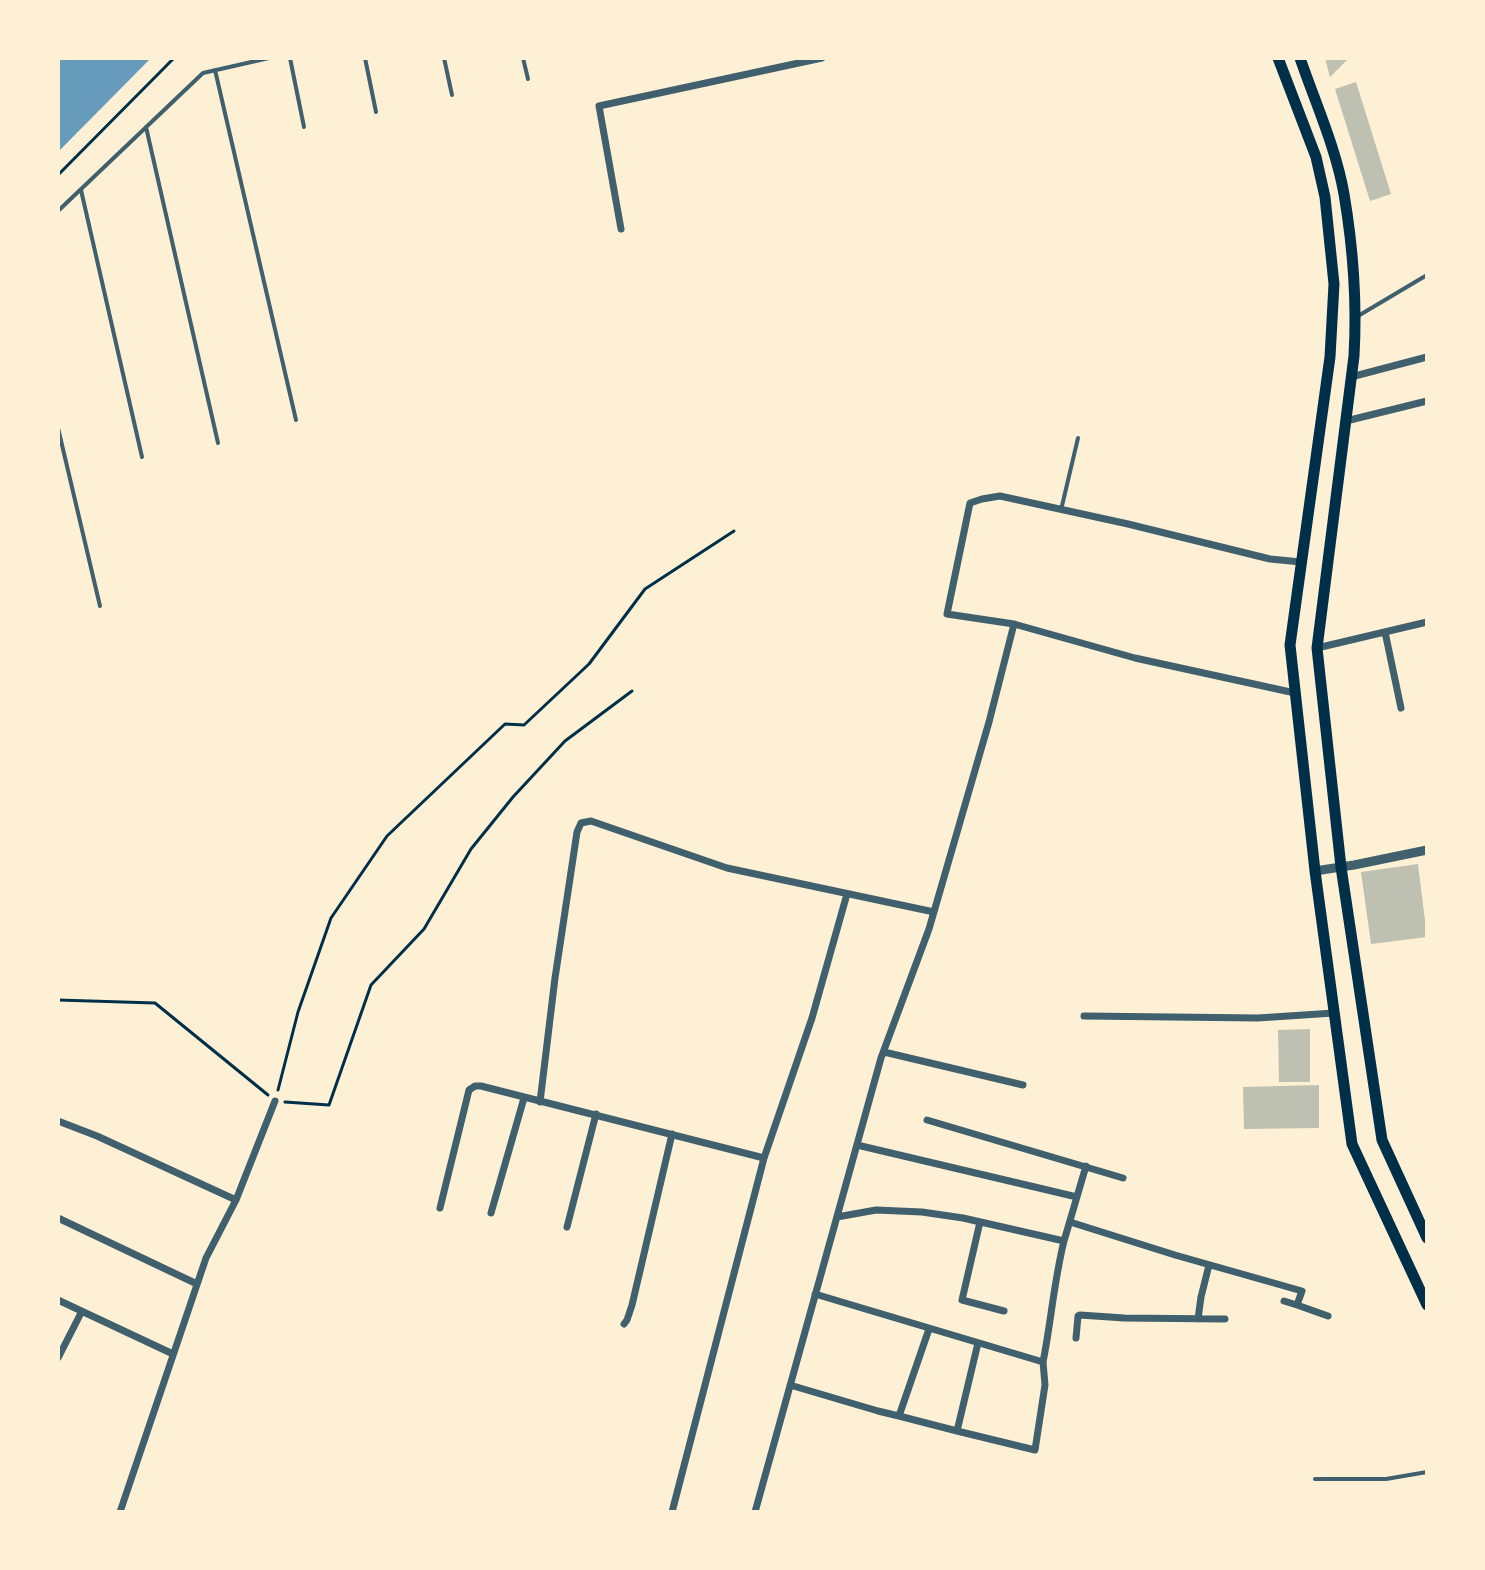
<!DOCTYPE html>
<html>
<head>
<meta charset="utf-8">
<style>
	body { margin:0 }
	#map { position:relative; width:1485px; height:1570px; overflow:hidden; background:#fdf0d5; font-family:Jost,sans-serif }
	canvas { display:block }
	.frame { position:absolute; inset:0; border:60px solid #fdf0d5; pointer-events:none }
</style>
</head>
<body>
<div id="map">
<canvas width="1485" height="1570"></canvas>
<div class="frame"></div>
</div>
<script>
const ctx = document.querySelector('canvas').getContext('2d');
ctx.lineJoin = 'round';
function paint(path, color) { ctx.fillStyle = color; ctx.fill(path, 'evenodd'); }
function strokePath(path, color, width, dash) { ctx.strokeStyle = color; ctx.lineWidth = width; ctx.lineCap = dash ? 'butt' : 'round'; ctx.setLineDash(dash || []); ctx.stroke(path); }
const water = new Path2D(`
	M58,58H151L58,152Z`);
const building = new Path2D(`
	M1325,58H1349L1330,77Z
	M1356,82L1391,194L1370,201L1335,89Z
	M1418,864L1427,937L1371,944L1361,872Z
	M1310,1029V1082H1279L1278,1030Z
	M1319,1085V1128L1244,1129L1243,1087Z`);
const path = new Path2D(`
	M58,175L174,58
	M58,1000L155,1003L268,1095
	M278,1090L298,1012L331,918L387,836L505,724L524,725L589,664L645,589L734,531
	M285,1102L329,1105L371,985L424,929L471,849L513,797L565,741L632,691`);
const service = new Path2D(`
	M290,58L304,127
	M365,58L376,112
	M444,58L452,95
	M523,58L528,79
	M215,70L296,420
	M146,127L218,443
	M81,190L142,457
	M58,211L203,73L269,58
	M1358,316L1427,275
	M58,428L100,606
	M1061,510L1078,438
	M1315,1479H1386L1427,1472`);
const minor = new Path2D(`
	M621,229L599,106L822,58
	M1351,377L1427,357
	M1346,421L1427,401
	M1385,632L1401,708
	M1317,648L1427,622
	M1295,693L1135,658L1014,624L947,614L970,503L982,499L1000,496L1128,524L1270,559L1301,562
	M1084,1016L1258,1018L1334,1013
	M884,1052L1023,1085
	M540,1102L555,978L577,832L581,823L591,821L727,868L934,912
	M927,1120L1123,1178
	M58,1121L97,1136L236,1200
	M857,1145L1077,1197
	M440,1208L469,1090L475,1086H481L764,1158
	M491,1213L524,1098
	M837,1217L876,1210L922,1212L963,1218L1064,1241L1086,1166
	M58,1218L197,1284
	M980,1222L962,1300L1004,1311
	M1070,1222L1175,1255L1302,1291L1297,1305L1328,1316
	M567,1227L596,1114
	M815,1294L1043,1362C1051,1322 1054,1281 1064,1241
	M58,1300L173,1354
	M1284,1301L1297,1305
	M1198,1319L1201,1297L1209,1265
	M624,1324L627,1320L632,1305L672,1134
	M1076,1338L1078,1316L1080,1315L1124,1318L1225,1319
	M58,1358L82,1311
	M790,1385L878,1411L899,1416L929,1329
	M899,1416L957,1431L978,1343
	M957,1431L1035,1450L1045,1385L1043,1362
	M120,1512L206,1258L236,1200L275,1101
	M672,1512L764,1158L812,1018L847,894
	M755,1512L881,1058L929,929L989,722L1014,624`);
const tertiary = new Path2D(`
	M1315,871L1354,865L1427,850`);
const primary = new Path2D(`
	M1278,58L1316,157L1325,197L1334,284L1330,357L1290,645L1315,871L1352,1144L1427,1305
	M1300,58C1315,102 1336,148 1344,194C1353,247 1357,303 1354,356L1317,648L1341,867L1382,1140L1427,1238`);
paint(water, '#669bbc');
paint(building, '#bec0b2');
strokePath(path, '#003049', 3);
strokePath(service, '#3f606c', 4);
strokePath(minor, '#3f606c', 7);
strokePath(tertiary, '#3f606c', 9);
strokePath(primary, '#003049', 11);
</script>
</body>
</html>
